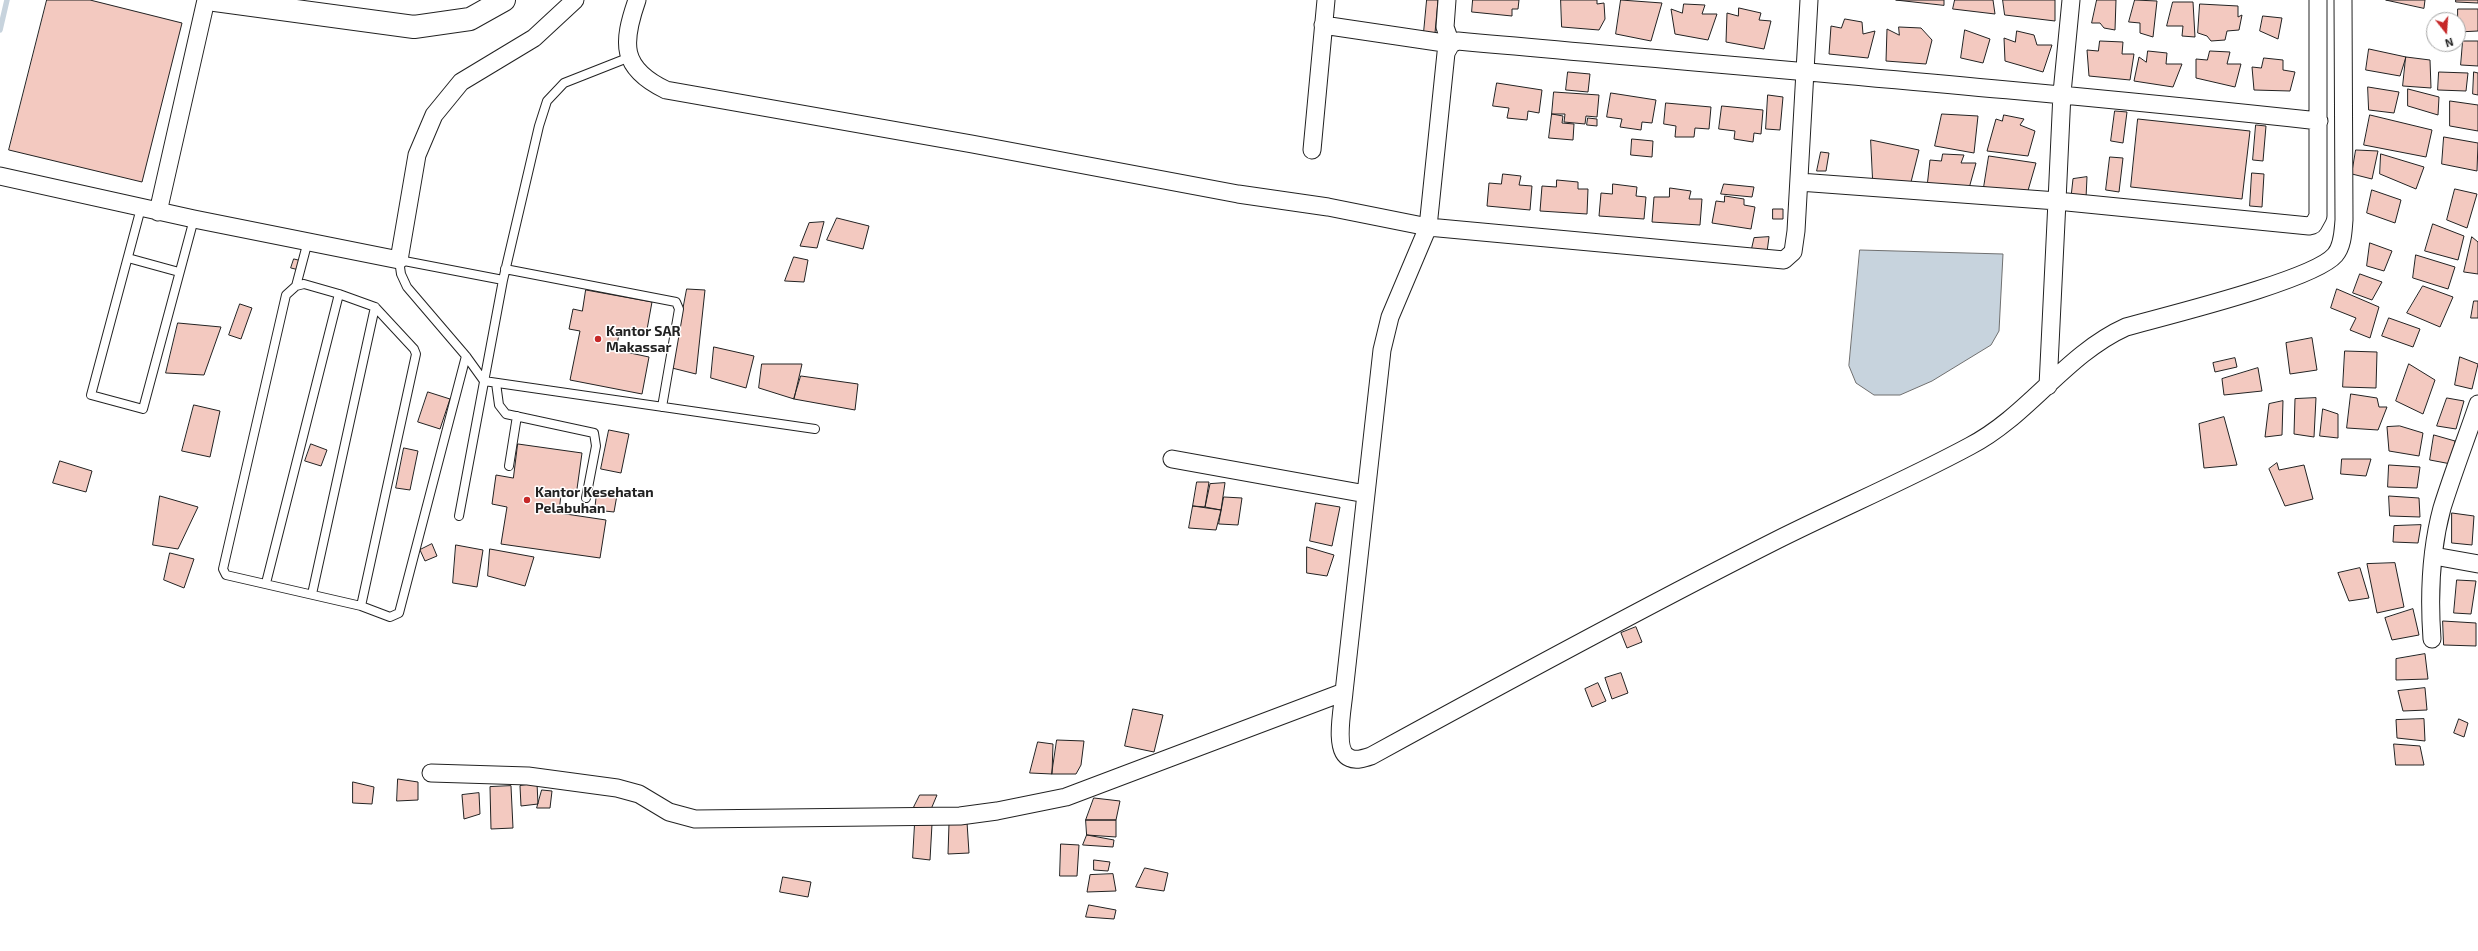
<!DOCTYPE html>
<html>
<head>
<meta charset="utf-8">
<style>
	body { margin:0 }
	#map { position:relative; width:2478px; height:951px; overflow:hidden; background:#fff; font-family:"Exo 2",sans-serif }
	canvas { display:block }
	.north { position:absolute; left:2426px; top:12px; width:40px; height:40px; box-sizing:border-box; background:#fff; border:1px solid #a7a7a7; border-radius:50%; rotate:163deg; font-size:11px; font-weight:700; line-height:16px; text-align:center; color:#222 }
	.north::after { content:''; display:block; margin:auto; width:14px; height:18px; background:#c62828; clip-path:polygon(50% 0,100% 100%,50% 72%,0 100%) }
</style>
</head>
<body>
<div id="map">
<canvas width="2478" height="951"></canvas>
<div class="north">N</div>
</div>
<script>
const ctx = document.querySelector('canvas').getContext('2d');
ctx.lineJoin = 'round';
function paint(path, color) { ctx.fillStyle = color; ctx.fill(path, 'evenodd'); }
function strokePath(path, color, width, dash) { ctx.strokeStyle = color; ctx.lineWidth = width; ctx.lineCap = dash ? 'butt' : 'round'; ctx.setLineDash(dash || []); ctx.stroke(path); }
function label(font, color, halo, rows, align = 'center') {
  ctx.font = font + ' "Exo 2",sans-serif'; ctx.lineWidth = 3; ctx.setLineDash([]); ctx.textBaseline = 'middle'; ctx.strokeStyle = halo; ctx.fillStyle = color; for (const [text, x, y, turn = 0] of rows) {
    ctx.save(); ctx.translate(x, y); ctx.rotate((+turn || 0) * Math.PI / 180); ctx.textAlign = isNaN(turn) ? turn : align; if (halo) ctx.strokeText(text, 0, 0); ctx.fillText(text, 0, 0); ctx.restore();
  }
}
const water = new Path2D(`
	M1860,250L2003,254L1999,331L1991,345L1932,381L1900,395H1874L1856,383L1849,366Z`);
const stream = new Path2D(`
	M0,30L7,0`);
const building = new Path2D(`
	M47,0H90L182,23L142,182L9,150Z
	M1427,0H1438L1435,33L1424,32Z
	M1473,0H1519L1518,9H1512V16L1472,12Z
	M1561,0H1597V4L1604,3L1605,19L1599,30L1562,27Z
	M1621,0L1662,3L1651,41L1616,34Z
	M1896,0H1944V5Z
	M1955,0H1993L1995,14L1953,9Z
	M2003,0H2055V21L2005,15Z
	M2097,0H2116L2115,30L2104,28L2100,23H2092Z
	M2135,0L2157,1L2153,37L2140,33V23L2129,22Z
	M2386,0H2425L2424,8Z
	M2456,0H2478V3L2456,2Z
	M2173,2H2193L2195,37L2182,36L2183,26H2167Z
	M1684,4L1705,5L1702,14H1717L1708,40L1675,34L1671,9L1682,13Z
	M2200,4L2238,6V17L2242,15L2239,30L2227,31L2225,40L2211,41L2207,36L2198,33Z
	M1739,8L1761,13L1759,20L1771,21L1764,49L1726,42L1727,13L1738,16Z
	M2458,9H2478V31L2458,32Z
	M2263,16L2282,18L2278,39L2260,31Z
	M1845,19L1862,22L1863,34L1875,31L1868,58L1829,54L1831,26L1841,28Z
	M1899,27L1921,28L1932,40L1926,64L1886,61L1887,29L1899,35Z
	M1965,30L1990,39L1983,63L1961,58Z
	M2017,31L2034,35L2037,45H2052L2043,72L2005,61L2004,38L2015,42Z
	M2100,41L2123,42L2122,54H2134L2130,80L2089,76L2087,50L2098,51Z
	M2463,41H2478V66L2461,65Z
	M2369,49L2406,57L2400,76L2366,70Z
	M2148,51L2167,53L2166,64H2182L2173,87L2134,81L2139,57L2146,62Z
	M2210,51L2230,52L2227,64H2241L2235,87L2196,78V59L2207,60Z
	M2406,57L2430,60L2431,88L2403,86Z
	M2264,58L2283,60V70L2295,72L2290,91L2254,90L2252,67L2261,68Z
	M1568,72L1590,74L1588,92L1566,90Z
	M2439,72L2468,73L2466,91L2438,90Z
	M2474,72L2478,73V95L2473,94Z
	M1497,83L1542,90L1539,113L1528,111L1527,120L1507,118L1509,108L1493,106Z
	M2368,87L2399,92L2394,113L2369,110Z
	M2408,89L2439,97L2438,115L2408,106Z
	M1554,92L1599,95L1597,117L1586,116L1585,124L1564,122L1565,114H1552Z
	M1611,93L1656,100L1652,123L1642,122L1641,130L1620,127L1622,119L1607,117Z
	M1768,95L1783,97L1780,130L1766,129Z
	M2450,101L2478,105V131L2450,126Z
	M1666,103L1711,107L1709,129L1695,128L1694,137H1675L1676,126L1664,124Z
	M1722,106L1763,110L1761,134L1754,133L1753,142L1734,139L1735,131L1719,129Z
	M2115,111L2127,112L2123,143L2111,141Z
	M1552,114L1563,116L1562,123L1574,124L1573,140L1549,138Z
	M1942,114L1978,116L1974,153L1935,146Z
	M2004,115L2024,119L2020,125L2035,131L2028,156L1987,151L1996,119L2002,121Z
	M2370,115L2432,130L2426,157L2364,145Z
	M1588,118L1597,119V126L1587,125Z
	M2138,119L2250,131L2242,199L2131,187Z
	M2256,125L2266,126L2263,161L2253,160Z
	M2444,137L2478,143L2477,171L2442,164Z
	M1632,139L1653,141L1652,157L1631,155Z
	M1871,140L1919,150L1911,182L1873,180Z
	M2356,150L2378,151L2372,179L2352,174Z
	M1821,152L1829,153L1826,171H1817Z
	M1943,154L1964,155L1961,163H1976L1968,192L1927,187L1930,160L1941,161Z
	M2381,154L2424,167L2416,189L2380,174Z
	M1989,156L2036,163L2027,194L1984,187Z
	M2110,157L2123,158L2119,192L2106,190Z
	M2252,173L2264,174L2262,207L2250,206Z
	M1503,174L1521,176L1519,185L1532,186L1530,210L1487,206L1489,183L1501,184Z
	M2087,177L2086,198L2071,197L2073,179Z
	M1557,180L1578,182V189H1588L1587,214L1540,211L1542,186L1556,187Z
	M1613,184L1637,187L1636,196L1646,197L1644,219L1599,216L1601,193L1612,194Z
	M1724,184L1754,187L1752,197L1721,194Z
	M1670,188L1691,191L1689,199H1702L1700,225L1652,222L1654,197H1669Z
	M2455,189L2477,194L2467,228L2447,220Z
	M2372,190L2401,200L2395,223L2367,213Z
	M1725,196L1744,199V205L1755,207L1751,229L1712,223L1716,201L1724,202Z
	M1773,209H1783V219H1773Z
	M837,218L869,226L863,249L827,240Z
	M824,222L817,248L800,246L809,223Z
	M2433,224L2464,236L2458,260L2425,251Z
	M1769,237L1767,252L1751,251L1754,238Z
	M2472,237L2478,242V274L2464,272Z
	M2370,243L2392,251L2384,271L2367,266Z
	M2416,255L2455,267L2448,289L2413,278Z
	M794,257L808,260L804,282L785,281Z
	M294,259L306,262L303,271L291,268Z
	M2360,274L2382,282L2372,300L2353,293Z
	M2423,286L2453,297L2440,327L2407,313Z
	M687,289L705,290L696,374L672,368Z
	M2337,289L2379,307L2370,338L2350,330L2356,318L2331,308Z
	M586,290L652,302L646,335L620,329L616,350L649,357L642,394L570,380L580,331L569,329L573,309L582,311Z
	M2474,301H2478V318H2471Z
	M240,304L252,308L241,339L229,335Z
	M2389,318L2420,329L2413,347L2382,336Z
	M178,323L221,327L204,375L166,373Z
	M2312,338L2317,370L2290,374L2286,343Z
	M714,347L754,356L746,388L711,378Z
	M2345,351L2377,352L2376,388L2343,387Z
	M2460,357L2478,364L2472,389L2455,385Z
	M2235,358L2237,367L2215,372L2213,363Z
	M762,364H802L794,399L759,388Z
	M2409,364L2435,380L2423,414L2396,401Z
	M2258,368L2262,391L2224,395L2222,379Z
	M801,376L858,384L855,410L794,399Z
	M428,392L450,399L440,429L418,422Z
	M2351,394L2377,398L2379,407H2387L2378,430L2347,428Z
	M2316,398L2314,437L2294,434L2295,399Z
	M2447,398L2464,401L2456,429L2437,426Z
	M2283,401L2282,435L2265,437L2269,404Z
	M194,405L220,411L210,457L182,451Z
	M2323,409L2338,414V438L2320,436Z
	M2224,417L2237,465L2204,468L2199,424Z
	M2400,426L2423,433L2419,456L2389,451L2387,427Z
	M609,430L629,434L621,473L601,469Z
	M2434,435L2455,441L2451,464L2430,460Z
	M311,444L327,450L321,466L305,461Z
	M518,444L582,453L576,496L561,494L559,513L606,520L600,558L501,544L507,507L492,504L496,475L513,478Z
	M404,448L418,451L410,490L396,488Z
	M2342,459H2371L2366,476L2341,474Z
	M60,461L92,471L86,492L53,483Z
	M2277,463L2279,470L2304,465L2313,499L2285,506L2269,469Z
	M2389,465L2420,467L2417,488L2388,487Z
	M1197,482H1209L1205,507L1193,506Z
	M1225,483L1221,510L1205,507L1210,484Z
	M597,493L617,495L614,512L595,510Z
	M160,496L198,507L178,549L153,545Z
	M2389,496L2419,498L2420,517L2390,516Z
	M1224,497L1242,498L1238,525L1219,524Z
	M1316,503L1340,507L1332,546L1310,541Z
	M1193,506L1221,510L1216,530L1189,528Z
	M2452,513L2474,516L2472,545L2452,543Z
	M2421,525L2418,543L2393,542L2394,526Z
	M432,544L437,556L425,561L420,550Z
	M456,545L483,550L477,587L453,583Z
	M1307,547L1334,555L1327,576L1307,573Z
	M490,549L534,557L525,586L488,576Z
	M170,553L194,559L184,588L164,580Z
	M2395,563L2404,607L2377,613L2367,564Z
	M2360,568L2369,598L2349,601L2338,573Z
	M2457,580L2476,581L2471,614L2454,613Z
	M2413,609L2419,635L2392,640L2385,618Z
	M2443,621L2476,623V646L2444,645Z
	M1636,627L1642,642L1627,648L1621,633Z
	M2425,654L2428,679L2396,680V659Z
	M1621,673L1628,693L1612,699L1605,678Z
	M1598,683L1606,701L1592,707L1585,689Z
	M2425,688L2427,710L2403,711L2398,691Z
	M1133,709L1163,715L1154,752L1125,746Z
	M2424,719L2425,741L2397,738L2396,720Z
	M2459,719L2468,723L2464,737L2454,733Z
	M1057,740L1084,741L1081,765L1076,774H1052Z
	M1038,742L1053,744L1052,774L1030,773Z
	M2394,744L2420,746L2424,765H2396Z
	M398,779L418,782V800L397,801Z
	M353,782L374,787L372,804L353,803Z
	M537,783L538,804L521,806L520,786Z
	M511,786L513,828L491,829L490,787Z
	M542,790L552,791L550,808H537Z
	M479,793L480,814L464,819L462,795Z
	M920,795H937L929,814L914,807Z
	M1094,798L1120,801L1116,820H1086Z
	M1086,820H1116V837L1087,835Z
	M967,822L969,853L948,854L949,824Z
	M915,823L932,824L930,860L913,858Z
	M1087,835L1114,840L1113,847L1083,845Z
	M1061,844L1079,845L1077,876H1060Z
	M1094,860L1110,862L1108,871L1094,870Z
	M1145,868L1168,873L1164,891L1136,887Z
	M1113,874L1116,891L1087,892L1090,875Z
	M783,877L811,882L808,897L780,892Z
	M1089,905L1116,910L1114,919L1086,917Z`);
const lane = new Path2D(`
	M141,208L91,395L143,409L194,219
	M128,258L179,272
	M505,269L676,302L679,309L662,407
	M503,280L399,260L401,274L407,287L466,356L484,381L815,429
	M296,286L308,241
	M496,383L499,405L506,414L594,433L596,446L586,498
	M509,466L517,416
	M459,516L503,280L539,126L547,101L564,83L630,57
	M266,583L339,294
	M312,594L375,307
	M361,606L416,354L414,349L375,307L339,294L304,284L296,286L286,295L223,569L226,575L361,606L390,617L399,613L466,356`);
const street = new Path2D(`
	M637,0C622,43 620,68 666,90L972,144L1238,194L1328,207L1428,227L1784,260L1793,252L1796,231L1809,0
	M1447,0L1445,27L1451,44
	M2071,0L2062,93L2057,201L2309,226L2313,225L2318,216V0
	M1323,25L1451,44
	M2319,121C2033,90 1745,67 1458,41L1451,44L1446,53L1428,227L1390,317L1382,350L1344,692C1343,707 1333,752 1350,758C1356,761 1365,758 1371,756C1506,682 1640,609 1777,540C1841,508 1907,480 1970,446C2028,416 2066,354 2126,327C2165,316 2314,280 2335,255C2343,246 2343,231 2344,220L2343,0
	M1312,150L1326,0
	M0,176L194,219L399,260L417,155L434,115L461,82L534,38L575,0
	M1799,182L2057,201L2048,386
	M158,212L206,0
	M1172,459L1366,494
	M2434,556L2478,564
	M2432,639C2429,597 2431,549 2442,508C2453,473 2466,439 2478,404
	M431,773L528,776L617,788L639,794L669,812L695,819L960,816L997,811L1066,797L1344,692`);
const secondary = new Path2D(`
	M215,0L414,27L470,19L504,0`);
const markers = [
	[598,339,4,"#c62828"],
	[527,500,4,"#c62828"]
];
const poiNames = [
	["Kantor SAR",606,331],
	["Makassar",606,347],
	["Kantor Kesehatan",535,492],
	["Pelabuhan",535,508]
];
paint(water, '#c7d3dd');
strokePath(water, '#6f6f6f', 1);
strokePath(stream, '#c7d3dd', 5.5);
paint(building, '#f3c9c0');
strokePath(building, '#222', 1);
strokePath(lane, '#222', 10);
strokePath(street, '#222', 19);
strokePath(secondary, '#222', 24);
strokePath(lane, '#fff', 8);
strokePath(street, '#fff', 17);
strokePath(secondary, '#fff', 22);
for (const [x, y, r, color] of markers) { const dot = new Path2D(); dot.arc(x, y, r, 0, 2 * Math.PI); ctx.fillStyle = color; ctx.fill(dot); strokePath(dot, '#fff', 1.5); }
label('bold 14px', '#222', '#fff', poiNames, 'left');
</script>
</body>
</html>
